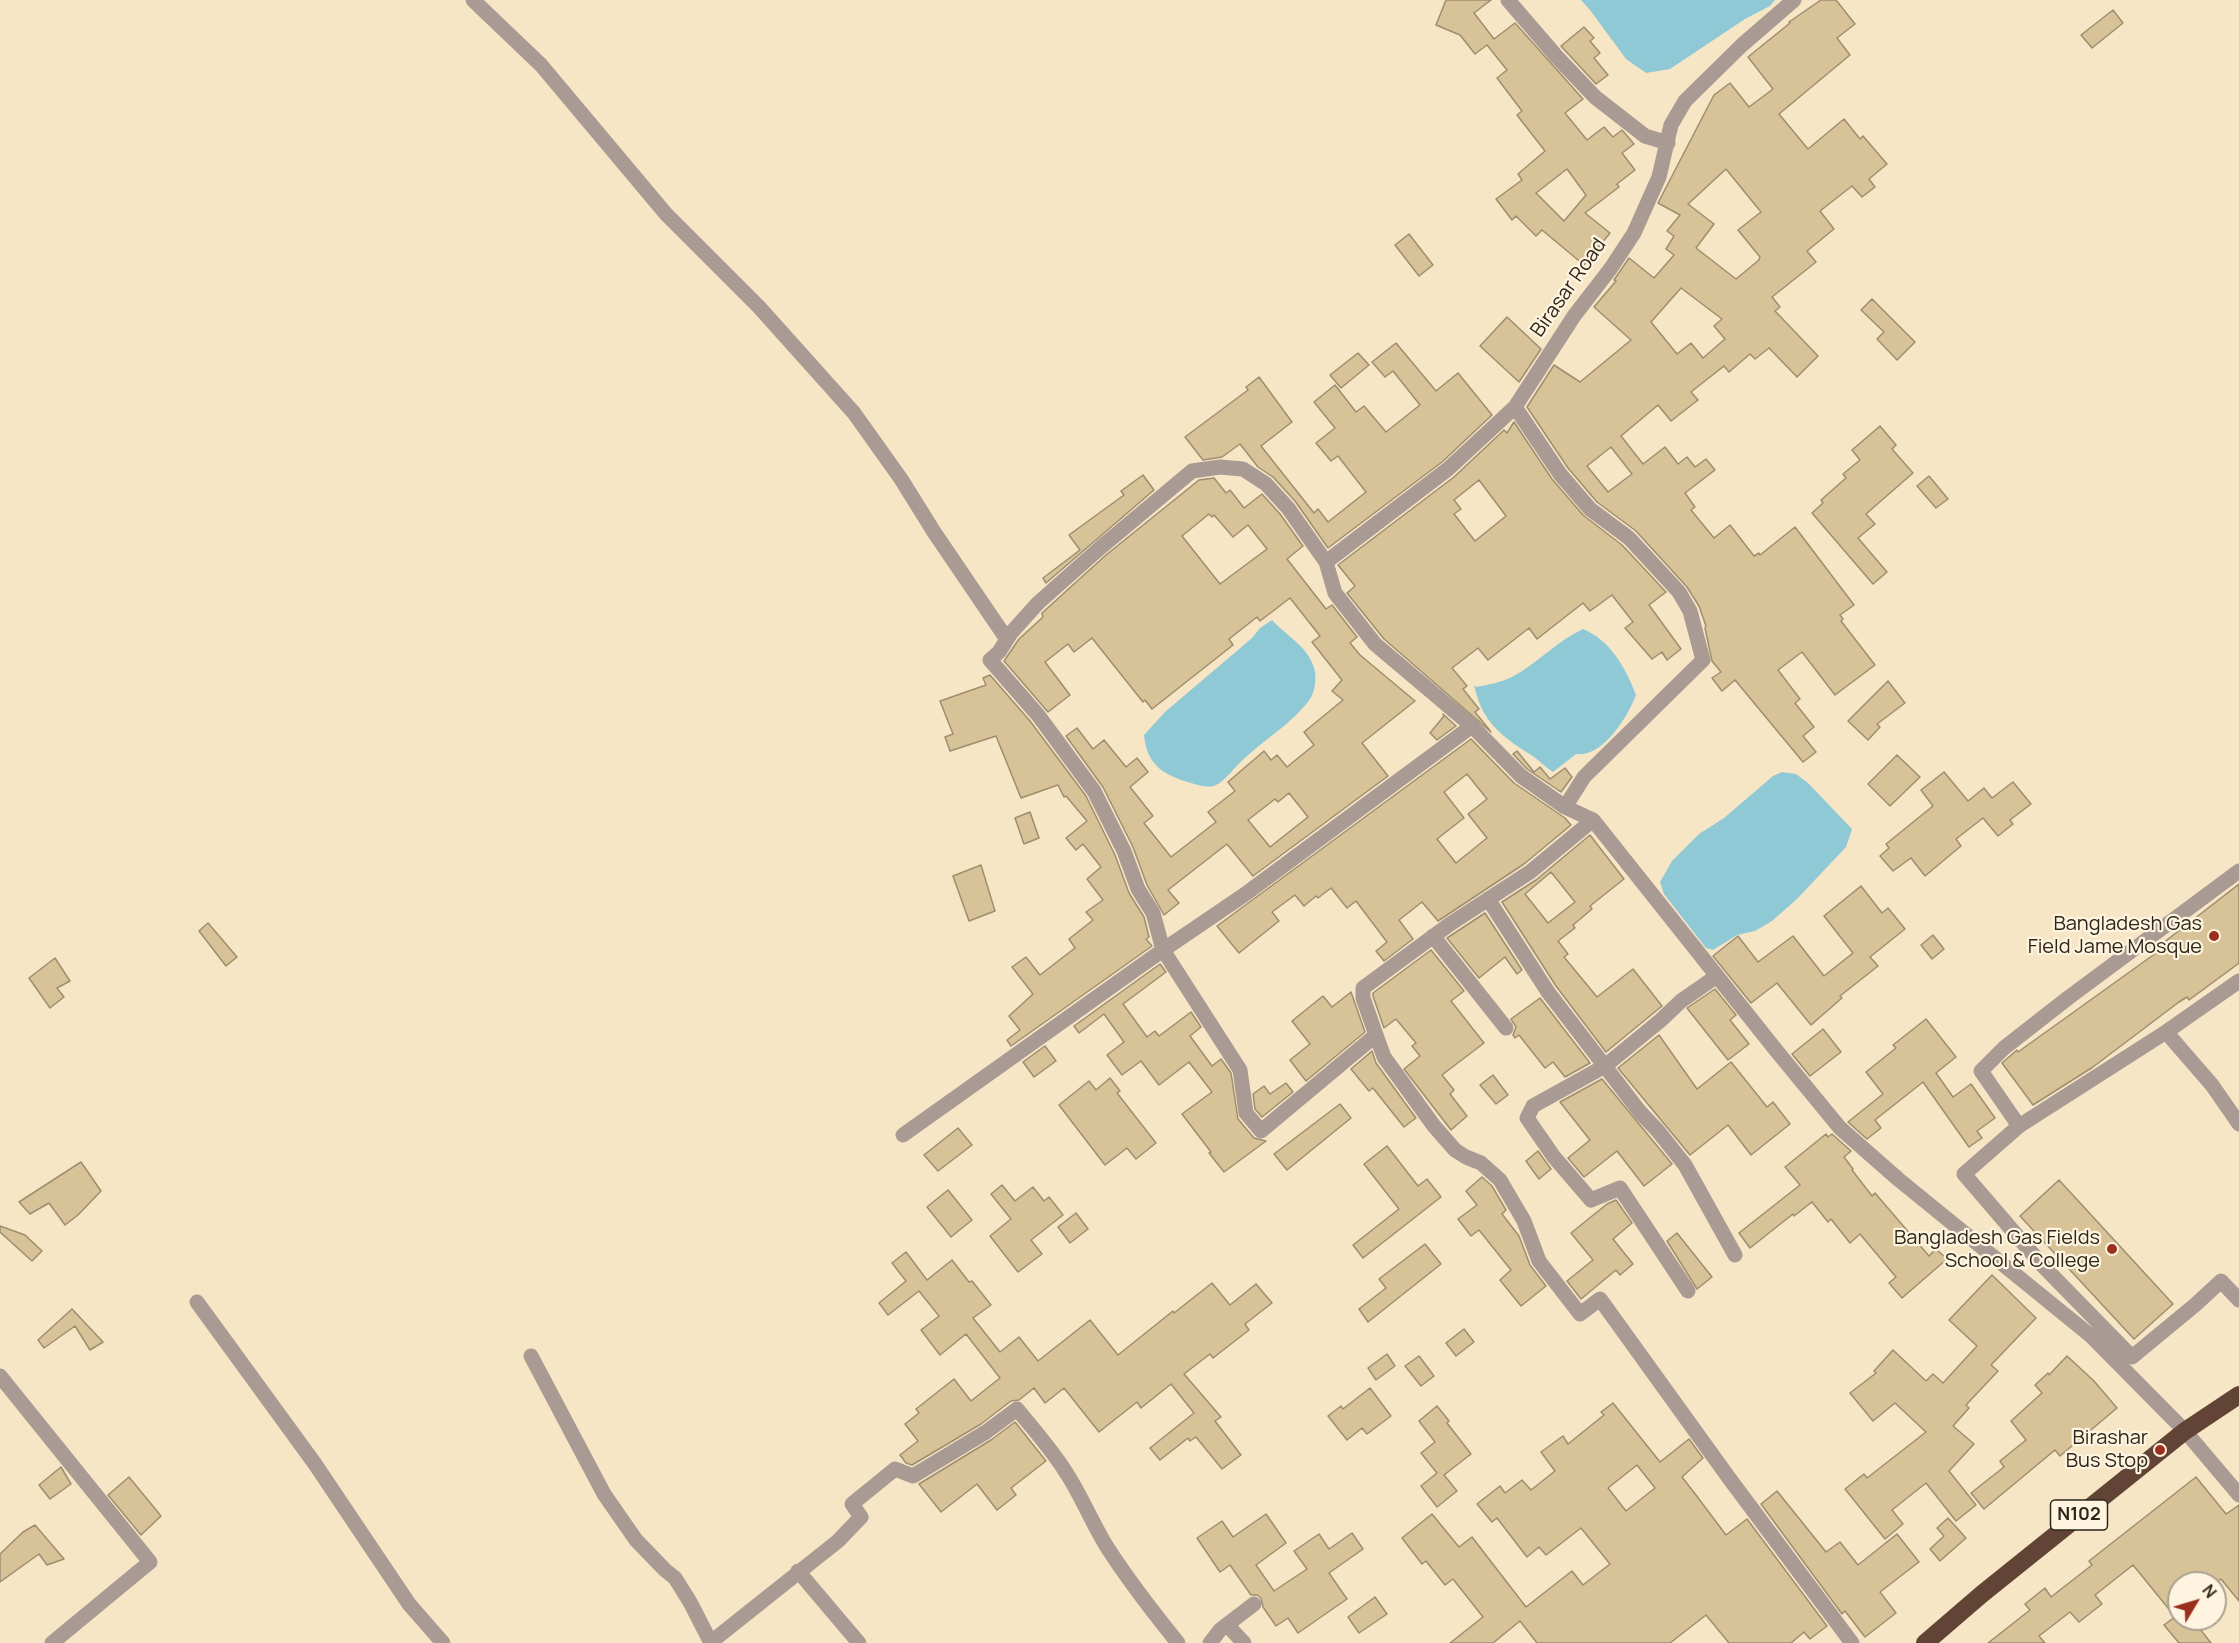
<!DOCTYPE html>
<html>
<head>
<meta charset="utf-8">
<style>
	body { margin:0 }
	#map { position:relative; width:2239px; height:1643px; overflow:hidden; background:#f7e6c5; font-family:Manrope,sans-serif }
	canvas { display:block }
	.north { position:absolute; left:2167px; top:1571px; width:60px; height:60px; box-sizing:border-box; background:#fef4e0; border:2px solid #aaa291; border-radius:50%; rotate:52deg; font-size:16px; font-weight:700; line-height:24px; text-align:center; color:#2d271a }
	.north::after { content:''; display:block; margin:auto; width:21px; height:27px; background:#99301e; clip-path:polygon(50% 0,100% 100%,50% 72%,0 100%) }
</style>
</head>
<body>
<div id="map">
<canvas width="2239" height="1643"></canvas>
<div class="north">N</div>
</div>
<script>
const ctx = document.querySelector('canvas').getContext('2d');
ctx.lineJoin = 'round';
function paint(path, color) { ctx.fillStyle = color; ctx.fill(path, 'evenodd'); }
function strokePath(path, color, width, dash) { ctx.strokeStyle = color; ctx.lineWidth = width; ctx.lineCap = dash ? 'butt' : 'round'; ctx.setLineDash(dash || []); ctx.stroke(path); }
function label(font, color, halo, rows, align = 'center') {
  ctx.font = font + ' Manrope,sans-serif'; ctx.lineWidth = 4.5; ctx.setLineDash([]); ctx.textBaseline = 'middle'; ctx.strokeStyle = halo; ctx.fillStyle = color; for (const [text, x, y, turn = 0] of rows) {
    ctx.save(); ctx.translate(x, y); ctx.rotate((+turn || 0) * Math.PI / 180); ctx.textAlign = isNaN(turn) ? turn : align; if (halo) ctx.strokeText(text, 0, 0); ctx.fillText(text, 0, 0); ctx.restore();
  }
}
const water = new Path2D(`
	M1581,0H1775L1770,6L1745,19L1670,69L1646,73L1626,59L1590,10Z
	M1272,620C1285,635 1308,646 1314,668C1317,676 1315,692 1310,699C1294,722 1265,739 1245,758C1235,766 1226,781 1214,786C1207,788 1198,785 1191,783C1164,775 1147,766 1144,735L1165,712L1252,638L1260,628Z
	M1583,629C1610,640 1626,668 1636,695C1628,716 1603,758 1576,754L1553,772C1545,767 1539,760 1531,755C1501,736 1482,722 1474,685L1476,687C1488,685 1501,682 1512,677C1538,663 1557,641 1583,629Z
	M1782,772L1796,774L1808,783L1852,829L1846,847L1797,899L1772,921L1755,931L1737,935L1713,950L1706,948L1664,894L1660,882L1672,861L1699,834L1724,818L1773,776Z`);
const building = new Path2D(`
	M1446,0H1491L1474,13L1494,39L1515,23L1583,99L1565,113L1587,140L1604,127L1613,137L1622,130L1634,144L1622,153L1635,170L1617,184L1619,187L1585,213L1610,233L1584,265L1542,230L1536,236L1516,216L1512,220L1496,199L1522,180L1518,174L1545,151L1517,115L1522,111L1497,78L1507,70L1487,45L1475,54L1460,35L1436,25ZM1567,169L1586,195L1564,221L1536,193Z
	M1821,0H1836L1855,24L1837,38L1850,55L1779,114L1808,149L1844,119L1860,139L1863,136L1887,164L1869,179L1875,187L1862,197L1852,186L1820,211L1834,229L1807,251L1816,262L1772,297L1780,307L1775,311L1818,356L1797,377L1769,348L1755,359L1750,354L1729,372L1724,366L1691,392L1698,400L1671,421L1658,405L1621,436L1643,464L1665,447L1678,464L1687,457L1695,467L1706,459L1715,470L1685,493L1695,507L1691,510L1714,538L1730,525L1754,556L1759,553L1760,555L1795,527L1854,605L1840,615L1843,619L1841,621L1875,665L1835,695L1802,652L1778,670L1800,699L1795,703L1814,727L1803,736L1816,752L1803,762L1735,680L1722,691L1712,678L1721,672L1712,661L1705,628L1706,626L1699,606L1687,587L1636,531L1597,502L1568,468L1527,407L1554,365L1580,382L1631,340L1594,307L1616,281L1614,280L1629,258L1654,278L1674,255L1666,249L1674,236L1667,231L1680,215L1658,203L1714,95L1730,83L1749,107L1773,89L1748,57L1790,23L1789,22ZM1726,169L1761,212L1738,230L1760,257L1759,260L1736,279L1696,248L1714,224L1688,204ZM1681,288L1722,319L1714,326L1725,339L1703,358L1691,343L1677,354L1651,322ZM1611,447L1632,474L1608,492L1587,466Z
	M2113,10L2123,23L2092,48L2081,35Z
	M1584,27L1594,38L1590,41L1600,53L1594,58L1608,75L1596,84L1561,46Z
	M1409,234L1433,265L1419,276L1395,245Z
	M1872,299L1915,342L1897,360L1877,339L1884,332L1861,310Z
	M1507,317L1541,349L1519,382L1480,346Z
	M1396,343L1436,391L1458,373L1492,415L1442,462L1328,548L1295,501L1273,477L1258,467L1240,444L1222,457L1203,460L1185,437L1248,390L1246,387L1259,377L1292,422L1261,446L1314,513L1318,509L1328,522L1366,492L1338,456L1331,461L1316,443L1335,428L1314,402L1335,385L1356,412L1364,406L1386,432L1420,405L1393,371L1385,377L1372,362Z
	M1358,353L1369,365L1341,388L1330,375Z
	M1514,422L1552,479L1583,515L1622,545L1666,592L1649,605L1681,649L1667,660L1662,652L1652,659L1625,628L1633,622L1612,595L1590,611L1583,603L1537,639L1529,628L1488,660L1478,648L1452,668L1467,686L1463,689L1479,709L1475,712L1491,732L1384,639L1347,593L1355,586L1338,565L1454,477L1504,430L1507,433ZM1479,480L1506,516L1475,541L1454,514L1461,509L1454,500Z
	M1880,426L1896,445L1892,449L1913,473L1866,514L1875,524L1858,538L1887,572L1873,584L1812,513L1823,503L1821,500L1846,478L1843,474L1860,460L1852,450Z
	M1143,475L1154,490L1046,583L1043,578L1080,550L1069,535L1124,495L1121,491Z
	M1929,476L1948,499L1936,508L1917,486Z
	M1214,478L1226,493L1230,490L1244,508L1262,494L1280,514L1303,546L1287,559L1326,609L1332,605L1357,637L1350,643L1360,655L1415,701L1362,743L1388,776L1253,876L1227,844L1168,890L1179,903L1164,915L1147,885L1133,847L1103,787L1066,736L1077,728L1093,749L1104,740L1126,767L1137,758L1148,772L1130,787L1153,816L1144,823L1171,857L1216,822L1208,812L1235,791L1228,782L1264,751L1271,760L1277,755L1287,767L1314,745L1304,732L1343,700L1332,691L1342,680L1312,642L1320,636L1290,598L1260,621L1257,617L1229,639L1233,645L1152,709L1145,700L1143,702L1092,638L1074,652L1068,644L1045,662L1070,695L1048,712L1004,661L1019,639L1043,617L1042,613L1106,555L1199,480ZM1209,514L1212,517L1214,515L1233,537L1248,525L1267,549L1220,584L1182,536ZM1289,793L1308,817L1270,847L1248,820L1275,799L1278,802Z
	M990,675L1030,721L1086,796L1115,855L1129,893L1144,917L1149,937L1146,939L1152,946L1011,1046L1007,1040L1020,1030L1009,1016L1033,994L1012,967L1026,957L1040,975L1075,948L1069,939L1093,920L1086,912L1103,900L1087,879L1101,867L1083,844L1076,850L1066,838L1087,821L1066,796L1064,797L1058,785L1021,798L996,736L950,751L945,737L953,734L940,701L986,685L983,678Z
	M1888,681L1905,703L1877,724L1880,727L1868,740L1848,721Z
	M1443,714L1456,726L1437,740L1430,733L1444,716Z
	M1471,739L1514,783L1565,818L1571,825L1524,864L1438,921L1422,902L1399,920L1413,939L1384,961L1376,951L1387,942L1356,901L1347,908L1331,888L1318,898L1316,896L1304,906L1295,895L1272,912L1279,921L1239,953L1217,926ZM1467,774L1487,799L1468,814L1487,838L1456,863L1437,839L1464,818L1444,792Z
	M1517,751L1534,772L1540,767L1550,779L1565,768L1572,777L1561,792L1527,769L1513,754Z
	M1897,755L1920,777L1890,806L1868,784Z
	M1944,772L1968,801L1984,788L1992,798L2013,782L2031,804L2010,820L2013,824L1998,836L1983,818L1956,839L1961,846L1925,876L1911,858L1893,871L1880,856L1889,848L1886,844L1933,806L1921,790Z
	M1030,812L1039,838L1024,844L1015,818Z
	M1590,835L1624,879L1590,906L1592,909L1573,925L1575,928L1558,941L1568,954L1564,957L1597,997L1633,969L1662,1006L1606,1052L1556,986L1502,902L1536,880ZM1551,872L1575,902L1548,923L1525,894Z
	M981,865L995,911L969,921L953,876Z
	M2239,884V963L2189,1000L2187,997L2179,1002L2093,1067L2033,1105L2002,1063L2017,1050L2018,1052L2156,953L2154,950Z
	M1861,886L1882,913L1888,908L1905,929L1870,957L1878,966L1840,996L1842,998L1811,1025L1777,983L1751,1003L1713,956L1738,936L1758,962L1793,936L1824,976L1853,953L1824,916Z
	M1485,913L1522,970L1517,974L1505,957L1479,978L1447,938Z
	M208,923L237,957L226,966L199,931Z
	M1933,935L1944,949L1932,959L1921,945Z
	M1431,950L1464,991L1451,1001L1484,1043L1442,1075L1454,1090L1450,1094L1467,1116L1451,1130L1404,1069L1420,1056L1412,1046L1416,1043L1396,1019L1384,1028L1373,996V993Z
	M55,958L70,981L57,988L64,997L50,1008L29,978Z
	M1160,964L1166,972L1123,1004L1147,1037L1155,1031L1159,1036L1191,1012L1201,1027L1190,1036L1212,1066L1221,1059L1231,1073L1238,1119L1254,1138L1266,1141L1224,1172L1209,1153L1211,1152L1182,1114L1212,1092L1189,1062L1159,1085L1141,1061L1122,1075L1107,1055L1124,1042L1104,1014L1079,1033L1074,1026Z
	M1715,989L1736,1015L1730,1020L1749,1044L1728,1060L1687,1008Z
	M1351,992L1365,1032L1306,1081L1290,1060L1310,1044L1292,1021L1323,996L1332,1007Z
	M1540,998L1590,1063L1565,1077L1553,1062L1545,1068L1519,1035L1515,1038L1513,1035L1516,1027L1511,1019Z
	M1926,1019L1956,1057L1936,1073L1953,1097L1971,1084L1995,1118L1977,1131L1982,1138L1969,1147L1923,1082L1875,1120L1881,1128L1867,1139L1848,1122L1883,1094L1866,1072L1896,1048L1893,1045Z
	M1823,1029L1841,1052L1810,1076L1792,1054Z
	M1659,1035L1697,1089L1731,1062L1767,1107L1773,1102L1790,1124L1751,1155L1728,1125L1690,1155L1618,1068Z
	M1045,1046L1056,1061L1034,1077L1023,1062Z
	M1372,1051L1376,1063L1416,1118L1404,1127L1373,1088L1369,1091L1351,1069Z
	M1493,1075L1508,1095L1496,1104L1480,1085Z
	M1110,1078L1120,1091L1117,1093L1156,1143L1136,1159L1127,1148L1105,1165L1059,1105L1089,1081L1096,1090Z
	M1602,1079L1672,1164L1644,1186L1617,1151L1584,1177L1568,1158L1590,1140L1560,1102Z
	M1286,1083L1293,1092L1262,1117L1255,1109L1253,1094L1264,1086L1270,1094Z
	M1340,1104L1351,1118L1287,1170L1274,1154Z
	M958,1128L972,1145L938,1171L924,1155Z
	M1826,1134L1828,1137L1832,1134L1851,1151L1844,1157L1853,1169L1852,1170L1872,1196L1875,1193L1929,1256L1936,1249L1947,1259L1902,1298L1889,1283L1896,1277L1860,1234L1850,1243L1831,1219L1828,1222L1812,1202L1794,1216L1793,1214L1750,1248L1739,1233L1800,1185L1785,1167Z
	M1387,1146L1418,1186L1427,1179L1441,1197L1363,1258L1353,1245L1399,1209L1364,1164Z
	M1538,1151L1551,1169L1539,1179L1526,1161Z
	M81,1162L101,1191L78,1215L65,1225L49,1203L30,1214L19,1202Z
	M1482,1177L1492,1186L1506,1210L1502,1214L1519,1236L1530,1265L1546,1286L1521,1306L1500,1280L1511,1270L1479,1230L1471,1236L1458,1219L1477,1205L1466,1191Z
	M2059,1180L2173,1304L2134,1339L2020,1216Z
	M1002,1185L1015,1201L1033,1187L1044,1201L1049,1197L1063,1215L1031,1240L1042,1254L1018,1272L990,1236L1011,1219L991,1194Z
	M948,1190L972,1220L951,1237L927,1207Z
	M1616,1200L1632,1223L1613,1239L1633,1264L1620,1275L1616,1270L1581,1299L1567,1281L1593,1260L1571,1233L1607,1204Z
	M1076,1213L1088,1229L1070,1243L1058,1227Z
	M0,1226L25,1235L42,1251L32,1261L0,1232Z
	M1677,1233L1712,1277L1697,1289L1667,1241Z
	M1425,1244L1441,1264L1368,1322L1359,1309L1386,1288L1379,1279Z
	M906,1252L927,1280L952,1260L969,1282L972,1281L991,1305L973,1318L1000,1352L1019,1337L1038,1361L1090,1320L1118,1355L1173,1311L1174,1313L1212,1283L1230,1305L1256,1284L1272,1303L1245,1324L1249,1330L1213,1358L1210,1354L1184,1374L1221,1417L1215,1421L1241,1455L1222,1469L1196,1437L1190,1441L1188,1438L1160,1460L1150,1448L1194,1413L1171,1384L1141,1408L1137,1402L1099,1432L1064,1388L1045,1403L1034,1388L1019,1400L1011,1401L981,1424L912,1465L906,1463L900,1455L918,1441L905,1424L919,1413L916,1409L954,1379L971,1401L1000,1378L966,1334L940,1355L921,1330L939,1316L919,1291L888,1315L879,1303L906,1281L892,1263Z
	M1992,1275L2036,1318L1991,1365L1998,1371L1966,1405L1969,1408L1953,1426L1974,1444L1949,1471L1976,1505L1956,1521L1926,1483L1892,1510L1903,1524L1885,1539L1845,1489L1864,1474L1867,1478L1926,1432L1895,1403L1873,1421L1850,1393L1876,1373L1874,1371L1893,1350L1926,1381L1933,1374L1943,1383L1977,1346L1949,1320Z
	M72,1309L103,1342L90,1350L75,1326L44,1348L38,1340Z
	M1464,1329L1474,1342L1456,1356L1446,1343Z
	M1387,1354L1395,1366L1376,1380L1368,1368Z
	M1419,1356L1434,1376L1421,1386L1405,1366Z
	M2067,1356L2094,1381L2117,1408L2060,1456L2055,1450L1984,1509L1971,1493L2004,1467L2000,1461L2026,1440L2011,1421L2042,1393L2035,1385L2048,1373L2049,1375Z
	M1370,1388L1391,1416L1367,1434L1362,1428L1347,1440L1328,1416L1341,1406L1343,1409Z
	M1613,1403L1660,1462L1689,1439L1703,1458L1682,1477L1696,1495L1726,1535L1747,1519L1827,1626L1810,1639L1804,1632L1791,1643H1729L1706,1615L1670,1643H1537L1520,1621L1493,1643H1450L1483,1617L1453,1579L1445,1585L1426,1561L1422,1564L1402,1538L1432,1514L1459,1547L1472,1537L1526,1607L1572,1571L1583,1585L1610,1564L1581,1528L1546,1555L1539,1547L1527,1557L1497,1518L1492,1522L1477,1504L1500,1486L1505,1493L1522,1480L1531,1490L1555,1471L1541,1452L1563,1436L1568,1444L1604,1415L1601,1412ZM1637,1465L1655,1488L1626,1511L1608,1488Z
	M1437,1406L1449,1421L1447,1423L1471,1454L1444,1475L1457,1491L1437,1507L1421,1486L1437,1473L1421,1453L1435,1442L1419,1421Z
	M1015,1422L1046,1461L1011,1488L1016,1495L997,1510L977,1484L941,1512L919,1484L991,1440Z
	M61,1467L71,1484L50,1499L39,1485Z
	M129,1477L161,1516L141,1535L108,1495Z
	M2196,1477L2226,1514L2239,1505V1601L2221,1579L2215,1583H2179V1619H2192L2211,1643H2179L2164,1625L2172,1619H2177L2133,1565L2095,1595L2102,1604L2079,1622L2070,1612L2039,1636L2045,1643H1988L2030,1610L2025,1604L2045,1588L2051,1597L2092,1565L2089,1561Z
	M1777,1491L1826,1552L1840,1542L1858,1565L1897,1534L1919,1562L1880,1592L1896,1613L1865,1637L1845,1611L1842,1614L1761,1504Z
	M1266,1514L1286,1543L1256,1565L1274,1591L1307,1569L1294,1551L1319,1534L1329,1549L1352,1533L1363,1549L1329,1573L1347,1599L1298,1633L1288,1618L1276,1626L1263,1607L1261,1598L1257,1595H1251L1230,1565L1220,1572L1197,1538L1222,1521L1233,1537Z
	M1948,1518L1966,1538L1940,1561L1930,1549L1944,1536L1937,1528Z
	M35,1525L64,1559L47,1565L39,1554L0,1582V1554L23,1532Z
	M1375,1597L1387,1614L1359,1633L1348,1617Z`);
const minor = new Path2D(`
	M473,0L541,65L666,214L759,307L854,413L901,479L934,532L1006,638
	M1508,0L1557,57L1595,97L1645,136L1668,143
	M1515,407L1560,474L1590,509L1629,538L1679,592L1690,611L1703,660L1584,777L1565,807
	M1326,562L1448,469L1515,407L1574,316L1611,268L1634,233L1659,177L1671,125L1685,101L1742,45L1794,0
	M1472,726L1244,895L1163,950L1240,1070L1246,1113L1261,1131L1376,1035L1363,998V988L1450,924L1530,872L1593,820
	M1488,899L1548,992L1640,1112L1658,1131L1685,1165L1735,1255
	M1433,936L1506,1028
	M2239,981L2166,1032L2212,1085L2239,1124
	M2166,1032L2019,1126L1981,1071L2004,1048L2068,998L2239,871
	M1376,1035L1384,1057L1434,1126L1455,1150L1466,1157L1481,1163L1500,1180L1524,1221L1539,1261L1580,1314L1600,1299L1729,1478L1852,1643
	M2019,1126L1964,1174L2043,1266L2132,1357L2195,1305L2221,1281L2239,1300
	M903,1135L1163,950L1153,913L1138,889L1124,851L1094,791L1038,715L990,660L999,652L1011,633L1038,603L1100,548L1192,471L1220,467L1243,469L1266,484L1288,508L1326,562L1335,593L1375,644L1472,726L1521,776L1565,807L1593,820L1775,1049L1840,1128L1898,1179L2091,1336L2185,1431L2239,1495
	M1688,1291L1620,1188L1591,1200L1554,1157L1527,1118L1533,1106L1605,1066L1661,1020L1681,1001L1717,976
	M197,1302L315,1464L409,1604L443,1643
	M531,1356L604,1494L636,1540L665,1570L675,1578L690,1602L711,1643
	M0,1376L150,1562L52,1643
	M798,1571L859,1643
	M1227,1625L1244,1643
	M711,1642L838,1541L861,1517L852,1504L895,1469L913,1476L986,1432L1017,1409C1034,1430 1053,1451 1067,1474C1082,1497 1092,1523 1107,1547C1128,1580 1153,1612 1178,1643
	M1210,1643L1220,1630L1254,1604`);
const highway = new Path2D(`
	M1925,1643L1982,1594L2185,1431L2239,1395`);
const markers = [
	[2214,936,6,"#99301e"],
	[2112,1249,6,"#99301e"],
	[2160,1450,6,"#99301e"]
];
const shields = [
	[2079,1515,57]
];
const shieldNames = [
	["N102",2079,1515]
];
const streetNames = [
	["Birasar Road",1569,288,-55]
];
const poiNames = [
	["Bangladesh Gas",2202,924],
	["Field Jame Mosque",2202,947],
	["Bangladesh Gas Fields",2100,1238],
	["School & College",2100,1261],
	["Birashar",2148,1438],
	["Bus Stop",2148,1461]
];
paint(water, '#8fc9d6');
paint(building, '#d8c298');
strokePath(building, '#9e8e6f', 1.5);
strokePath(minor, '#aa9a94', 15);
strokePath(highway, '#624437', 18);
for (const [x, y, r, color] of markers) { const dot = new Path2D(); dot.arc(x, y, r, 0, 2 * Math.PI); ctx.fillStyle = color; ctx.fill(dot); strokePath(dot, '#fef4e0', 2); }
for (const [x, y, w] of shields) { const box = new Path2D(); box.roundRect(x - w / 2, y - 15, w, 30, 4.5); ctx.fillStyle = '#fef4e0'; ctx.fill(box); strokePath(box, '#2d271a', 1.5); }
label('bold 18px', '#2d271a', null, shieldNames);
label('20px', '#2d271a', '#fef4e0', streetNames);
label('20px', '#2d271a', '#fef4e0', poiNames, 'right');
</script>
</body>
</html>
